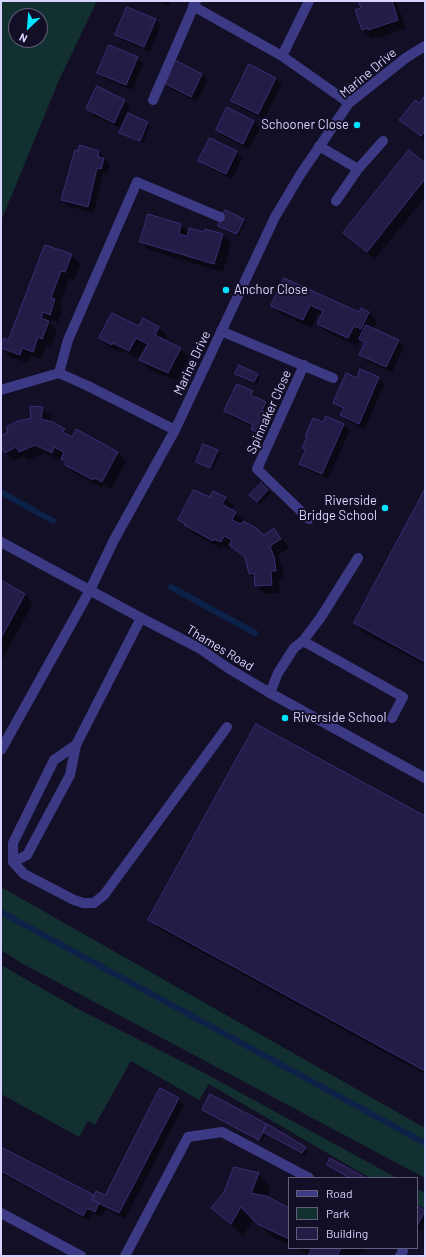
<!DOCTYPE html>
<html>
<head>
<meta charset="utf-8">
<style>
	body { margin:0 }
	#map { position:relative; width:426px; height:1257px; overflow:hidden; background:#130f26; font-family:Barlow,sans-serif }
	canvas { display:block }
	.frame { position:absolute; inset:0; border:2px solid #d9d4ff; pointer-events:none }
	.legend { position:absolute; left:288px; top:1177px; width:130px; height:72px; box-sizing:border-box; background:#130f26; border:1px solid #625e7d; margin:0; padding:5px 7px; list-style:none; font-size:12px; color:#d9d4ff }
	.legend li { display:flex; align-items:center; gap:8px; height:20px }
	.legend b { width:20px; border:1px solid #625e7d }
	.north { position:absolute; left:8px; top:8px; width:40px; height:40px; box-sizing:border-box; background:#130f26; border:1px solid #625e7d; border-radius:50%; rotate:206deg; font-size:11px; font-weight:700; line-height:16px; text-align:center; color:#d9d4ff }
	.north::after { content:''; display:block; margin:auto; width:14px; height:18px; background:#00e5ff; clip-path:polygon(50% 0,100% 100%,50% 72%,0 100%) }
</style>
</head>
<body>
<div id="map">
<canvas width="426" height="1257"></canvas>
<div class="frame"></div>
<ul class="legend">
<li><b style="height:5px;background:#3d3a85"></b>Road</li>
<li><b style="height:11px;background:#12302f"></b>Park</li>
<li><b style="height:11px;background:#241b47"></b>Building</li>
</ul>
<div class="north">N</div>
</div>
<script>
const ctx = document.querySelector('canvas').getContext('2d');
ctx.lineJoin = 'round';
function paint(path, color) { ctx.fillStyle = color; ctx.fill(path, 'evenodd'); }
function strokePath(path, color, width, dash) { ctx.strokeStyle = color; ctx.lineWidth = width; ctx.lineCap = dash ? 'butt' : 'round'; ctx.setLineDash(dash || []); ctx.stroke(path); }
function label(font, color, halo, rows, align = 'center') {
  ctx.font = font + ' Barlow,sans-serif'; ctx.lineWidth = 4; ctx.setLineDash([]); ctx.textBaseline = 'middle'; ctx.strokeStyle = halo; ctx.fillStyle = color; for (const [text, x, y, turn = 0] of rows) {
    ctx.save(); ctx.translate(x, y); ctx.rotate((+turn || 0) * Math.PI / 180); ctx.textAlign = isNaN(turn) ? turn : align; if (halo) ctx.strokeText(text, 0, 0); ctx.fillText(text, 0, 0); ctx.restore();
  }
}
const green = new Path2D(`
	M1,1H97L60,78L1,221ZM16,16H40V40H16Z
	M1,887L425,1128V1178L23,964L1,950Z
	M1,965L78,1009L195,1068L397,1178H370L209,1084L199,1100L131,1061L95,1125L88,1121L79,1137L1,1094Z
	M417,1189L425,1193V1209L417,1204Z`);
const shadow = new Path2D(`
	M156,1H171L169,6Z
	M359,1H396L406,28L378,38L376,37L371,38L363,30L356,11L362,9Z
	M155,19L161,25L150,52L122,40L116,34Z
	M137,58L143,64L132,90L105,79L99,73Z
	M250,66L276,78L282,84L264,119L238,107L232,101Z
	M202,75L207,81L197,102L171,89L165,83Z
	M425,98V141L401,120L419,105Z
	M124,100L130,106L127,114L150,125L143,143L121,133L128,115H126L120,128L93,115L88,109Z
	M227,109L254,122L260,128L249,149L223,136L217,130Z
	M80,146L99,151L110,165L107,174L103,173L94,213L68,206L62,200Z
	M237,152L242,158L232,179L205,166L199,160Z
	M425,165V197L375,259L344,233Z
	M243,219L246,222L239,236L219,226Z
	M181,225L189,233L223,235L231,243L223,272L149,250L141,242Z
	M46,246L72,255L80,264L74,280L69,278L60,305L63,308L58,322L52,320L50,324L57,330L51,346L46,345L41,359L31,356L28,363L10,357L2,348L9,341Z
	M284,279L359,313L361,309L369,313L377,321L373,330L398,341L404,347L392,372L366,361L360,355L365,344L360,339L357,346L327,332L318,324L322,315L318,313L312,328L281,314L272,306Z
	M143,320L159,328L167,336L165,341L181,349L189,357L177,381L149,369L140,360L147,347L145,345L138,358L122,350L121,353L109,347L100,338L139,328Z
	M361,371L378,378L384,384L365,429L348,421L342,415L344,411L334,403L357,379Z
	M237,374L257,375L260,377L257,385Z
	M252,392L258,399L266,402L272,408L268,416L274,421L265,439L258,435L252,429L253,427L231,417L225,411Z
	M42,408L51,416L50,422L64,430L73,438L117,452L126,461L111,489L103,485L102,488L74,473L61,459L60,460L44,453L28,460L24,456L14,461L5,452L1,445V437L32,419Z
	M324,423L344,425L350,430L328,479L306,469L300,463L306,451L303,447L308,438L306,436Z
	M217,451L220,454L212,470L197,462Z
	M261,484L271,493L260,504L251,495Z
	M425,491V665L363,632L355,623Z
	M210,498H225L234,506L231,510L264,537L274,530L282,538L289,548L278,555L282,566L284,579H279L280,593L265,594L256,586V580L250,573L247,557L239,553L231,546L229,550L223,546L222,549L194,534L180,520Z
	M1,581L25,594L33,603L1,662Z
	M425,817V1074L158,928L149,920Z
	M178,1099L184,1105L125,1219L106,1209L101,1217L93,1213L89,1221L1,1173V1148L94,1197L105,1196Z
	M203,1109L305,1148L308,1150L305,1155L266,1134L262,1142Z
	M258,1174L271,1187L267,1197L289,1209V1245L270,1236L254,1219L243,1236L212,1207Z
	M417,1207L425,1212L423,1231L417,1228Z
	M296,1248H366L357,1256H311Z`);
const stream = new Path2D(`
	M1,492L53,521
	M171,587L255,633
	M1,912L425,1143`);
const building = new Path2D(`
	M358,1H392L398,20L368,30V28L362,30L355,10L361,8Z
	M127,7L156,19L144,47L115,35Z
	M109,45L138,57L126,85L97,73Z
	M175,60L202,74L191,97L164,83Z
	M249,64L276,78L258,114L231,101Z
	M97,86L125,100L114,123L86,109Z
	M425,96V131L421,136L399,120L415,100L419,103Z
	M227,107L254,121L243,144L216,130Z
	M128,113L148,122L140,141L119,133Z
	M210,138L237,151L226,174L198,161Z
	M80,145L99,151L98,157L104,158L101,169L97,168L88,207L61,200L75,150L78,151Z
	M409,150L425,163V179L367,252L343,233Z
	M225,210L244,219L237,234L218,226Z
	M148,214L181,224L179,234L187,236L189,228L204,232L205,229L223,234L214,264L140,242Z
	M45,245L72,254L65,272L61,271L51,298L55,299L50,315L43,312L41,318L49,321L42,339L38,337L33,352L22,348L20,355L1,348L4,338L8,340Z
	M284,278L359,312L361,308L369,312L361,329L354,326L348,338L317,324L323,311L310,305L303,320L271,306Z
	M112,313L139,326L143,318L159,327L155,335L181,348L168,373L139,360L148,344L136,338L129,351L113,343L112,345L99,338Z
	M366,325L399,340L386,367L359,355L365,342L359,339Z
	M239,365L258,374L254,382L235,374Z
	M360,369L379,377L359,424L340,415L344,408L333,403L346,373L357,378Z
	M237,384L253,391L251,395L266,402L262,411L268,414L259,434L251,429L253,425L224,411Z
	M30,406L43,407L41,419L53,422L65,429L63,432L72,437L76,429L118,452L102,482L95,478L93,480L65,465L66,462L61,459L64,452L54,447L52,453L35,445L19,452L16,447L5,453L1,447V436L8,432L6,427L18,421L31,418Z
	M326,416L344,424L322,474L299,464L306,449L302,448L307,437L305,436L313,418L323,422Z
	M203,444L218,450L210,468L196,462Z
	M261,483L268,490L257,502L249,495Z
	M425,489V662L354,623Z
	M194,490L210,497L213,491L226,497L222,504L236,512L232,520L241,524L243,521L256,528L264,535L274,528L281,539L270,546L274,557L276,571H271L272,585L255,586L254,573L249,574L245,557L229,545L232,540L224,536L221,542L214,539L213,541L184,525L185,524L178,520Z
	M1,580L25,594L1,638Z
	M256,724L425,816V1071L148,920Z
	M160,1088L179,1098L119,1213L92,1200L96,1191L105,1195Z
	M210,1094L267,1124L259,1140L202,1110Z
	M267,1124L306,1147L302,1153L263,1132Z
	M1,1147L94,1195L92,1200L99,1203L95,1212L87,1208L83,1216L1,1171Z
	M330,1158L366,1178H350L327,1165Z
	M234,1167L259,1173L251,1193L266,1196L289,1208V1239L257,1224L241,1207L231,1224L211,1208L224,1192Z
	M417,1206L425,1211L417,1226Z
	M312,1248H341L337,1256H308Z`);
const lane = new Path2D(`
	M303,641L403,697L392,718
	M270,693L278,673L294,648L303,641L321,617L358,558
	M76,745L54,760L13,843V862L27,855L70,775L76,745L141,618
	M1,750L90,590
	M13,862L24,874L74,900L83,903H94L104,895L227,727
	M125,1256L188,1137L222,1132L309,1178
	M400,1256L403,1251L402,1248`);
const street = new Path2D(`
	M193,6L282,56L349,103
	M282,56L309,1
	M153,100L196,1
	M319,146L358,169
	M336,201L358,169L383,141
	M221,331L333,378
	M304,365L257,469L309,519
	M59,373L68,340L137,182L220,217
	M1,390L59,373L88,386L175,430
	M1,542L141,618L199,648L228,668L270,693L425,778
	M90,590L114,540L175,430L275,217L300,175L349,103L407,57L425,46
	M1,1213L81,1256`);
const markers = [
	[357,125,4,"#00e5ff"],
	[226,290,4,"#00e5ff"],
	[385,508,4,"#00e5ff"],
	[285,718,4,"#00e5ff"]
];
const streetNames = [
	["Marine Drive",368,73,-40],
	["Marine Drive",192,363,-65],
	["Spinnaker Close",269,412,-66],
	["Thames Road",220,648,31]
];
const poiNames = [
	["Schooner Close",349,125],
	["Anchor Close",234,290,"left"],
	["Riverside",377,501],
	["Bridge School",377,516],
	["Riverside School",293,718,"left"]
];
paint(green, '#12302f');
paint(shadow, '#0007');
strokePath(stream, '#0c2248', 6);
paint(building, '#241b47');
strokePath(building, '#3b2d73', 1);
strokePath(lane, '#3d3a85', 10);
strokePath(street, '#3d3a85', 10);
for (const [x, y, r, color] of markers) { const dot = new Path2D(); dot.arc(x, y, r, 0, 2 * Math.PI); ctx.fillStyle = color; ctx.fill(dot); strokePath(dot, '#130f26', 1.5); }
label('13px', '#d9d4ff', '#130f26', streetNames);
label('13px', '#d9d4ff', '#130f26', poiNames, 'right');
</script>
</body>
</html>
